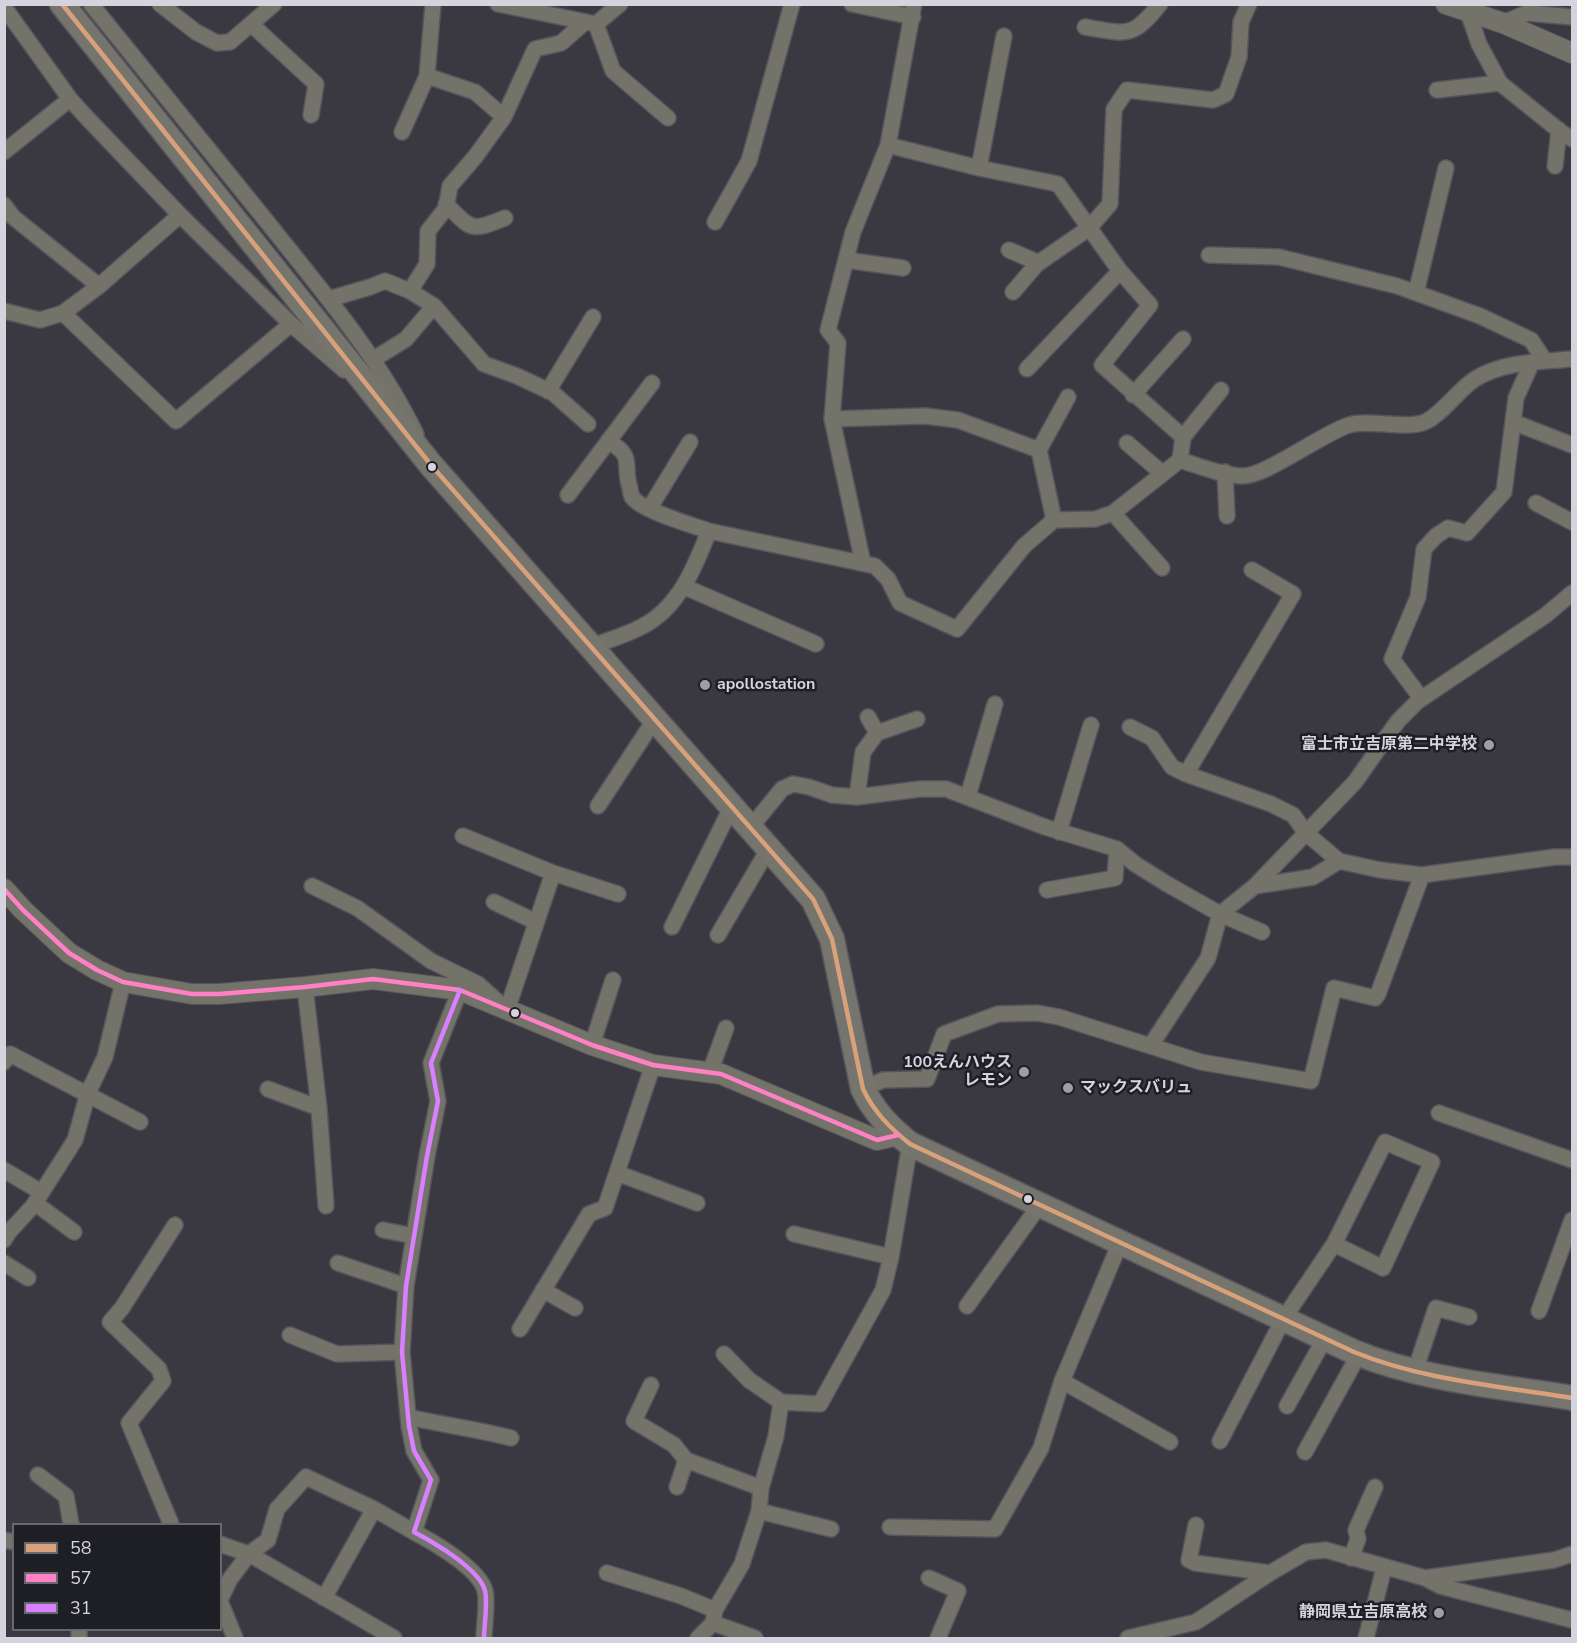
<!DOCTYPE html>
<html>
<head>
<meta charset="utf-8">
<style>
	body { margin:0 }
	#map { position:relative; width:1577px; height:1643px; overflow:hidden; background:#3a3840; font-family:"Nunito Sans",sans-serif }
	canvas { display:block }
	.frame { position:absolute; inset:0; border:6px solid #d5d4de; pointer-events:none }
	.legend { position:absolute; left:12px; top:1523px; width:210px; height:108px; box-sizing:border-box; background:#1e1e25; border:2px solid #67676f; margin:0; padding:8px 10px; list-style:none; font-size:18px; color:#d5d4de }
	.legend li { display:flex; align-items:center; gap:12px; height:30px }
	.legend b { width:30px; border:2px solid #67676f }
</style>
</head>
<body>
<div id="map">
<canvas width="1577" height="1643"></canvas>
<div class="frame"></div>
<ul class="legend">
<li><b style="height:8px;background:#d9a179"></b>58</li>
<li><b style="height:8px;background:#ff80c5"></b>57</li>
<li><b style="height:8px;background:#d880ff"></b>31</li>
</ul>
</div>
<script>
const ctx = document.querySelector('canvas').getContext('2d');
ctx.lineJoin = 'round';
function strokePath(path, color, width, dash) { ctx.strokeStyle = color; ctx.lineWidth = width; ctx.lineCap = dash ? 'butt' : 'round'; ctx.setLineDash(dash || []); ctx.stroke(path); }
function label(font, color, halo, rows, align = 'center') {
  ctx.font = font + ' "Nunito Sans","Noto Sans JP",sans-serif'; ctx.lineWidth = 5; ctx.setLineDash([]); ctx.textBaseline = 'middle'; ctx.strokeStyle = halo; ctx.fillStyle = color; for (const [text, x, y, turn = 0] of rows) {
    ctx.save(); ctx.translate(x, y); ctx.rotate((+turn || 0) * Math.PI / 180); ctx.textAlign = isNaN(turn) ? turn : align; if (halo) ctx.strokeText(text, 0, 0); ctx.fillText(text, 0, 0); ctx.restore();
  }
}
const minor = new Path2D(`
	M91,4C150,77 209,150 268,223C322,291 378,356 416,434
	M160,4L196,32L217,43L230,42L274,4
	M498,4L596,24L620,4
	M852,4L913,17
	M4,7L70,99L89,120L180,215L291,324L344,370
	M1468,12L1479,44L1500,83L1561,132L1572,139
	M1503,23L1527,13L1572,17
	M251,24L316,84L311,115
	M596,24L613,71L668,118
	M1085,27C1127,34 1132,39 1160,4
	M1437,90L1500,83
	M504,117L535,49L561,43L585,22
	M402,132L427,76
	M888,145L979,168L1058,184L1120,271L1150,305L1102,365L1183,437L1180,460
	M4,152L70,99
	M1555,166L1559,130
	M979,168L1004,36
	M446,204C472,230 470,232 505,218
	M4,205L13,217L99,286
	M180,215L99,286L63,313L176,421L291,324
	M715,222L749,161L792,4
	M1009,250L1039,263
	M1209,255L1279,257L1397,286L1480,316L1531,340L1545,361
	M846,260L903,268
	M1013,292L1037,264L1089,228L1110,204L1114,109L1127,90L1213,100L1226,94L1239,57L1241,22L1249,4
	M1416,293L1446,168
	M329,299L370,287L385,281L410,291
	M434,306L484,364L517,376L553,393L588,424
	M4,311L40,320L63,313
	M374,359L406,339L434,306L410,291L427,264L428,231L446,208L450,186L475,157L504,117L475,92L427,76L433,4
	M1027,369L1120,271
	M548,391L593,317
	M1133,395L1183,339
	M832,419L925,416L958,420L1039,450
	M1513,422L1572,445
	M1183,437L1221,390
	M608,441C636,457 622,464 630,488C630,491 631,494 632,497C642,511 692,525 709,531
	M1127,443L1162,473
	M1225,472L1227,516
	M568,495L652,383
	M1536,503L1572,522
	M649,509L690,442
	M1113,513L1162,568
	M1054,520L1039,450L1068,397
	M863,563L832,419L838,343L828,330L853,232L888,145L914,4
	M685,587L816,644
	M590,647C608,640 627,635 643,626C679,607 695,567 709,531L875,566L888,579L900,603L957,629L1024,546L1054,520L1095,519L1113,513L1180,460C1199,466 1221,475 1242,476C1265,477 1321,434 1349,425C1368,419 1403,429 1422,423C1438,419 1459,389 1475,379C1504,361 1540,362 1572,359
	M1421,698L1392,659L1418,597L1424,549L1436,536L1448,528L1467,533L1504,492L1516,398L1532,362
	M868,717L877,733
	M1130,727L1152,738L1172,767L1186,774L1271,804L1293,815L1306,833L1339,861L1380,870L1422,875L1555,857H1572
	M1186,774L1293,594L1252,570
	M968,796L995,704
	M857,797L863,752L877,733L917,719
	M598,806L655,719
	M751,827L782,789L793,784L809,787L832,795L857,797L920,789H946L1045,827L1117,849L1135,864L1167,884L1220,914L1255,886L1355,782L1398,721L1418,701L1546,615L1572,593
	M1059,832L1091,725
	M463,836L553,873L618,894
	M312,886L357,908L431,961L478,984L507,1010L553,873
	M1255,886L1313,877L1339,861
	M1047,890L1115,878L1117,849
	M494,902L536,922
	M672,927L732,806
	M718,935L769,848
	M305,987L319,1108L326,1206
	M460,990L431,1063L438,1101L427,1156L406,1286L402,1352L409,1426L414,1451L431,1480L414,1532C433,1542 480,1569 485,1591C488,1601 484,1627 484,1638
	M592,1045L613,980
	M1151,1045L1208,958L1220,914L1262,932
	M4,1062L10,1054L140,1122
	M710,1072L726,1028
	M268,1089L319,1108
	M863,1089L883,1080L927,1079L944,1034L998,1014L1037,1013L1059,1017L1201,1062L1311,1081L1334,988L1375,998L1378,994L1422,875
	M1439,1113L1572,1160
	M4,1170L41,1192
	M617,1173L697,1203
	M35,1203L74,1232
	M383,1230L414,1236
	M794,1234L891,1257
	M4,1240L9,1232L33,1206L75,1140L88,1093L105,1057L123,982
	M4,1263L28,1278
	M338,1263L406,1286
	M543,1290L575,1308
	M967,1306L1039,1206
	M1539,1311L1572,1220
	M520,1329L589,1214L605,1208L653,1065
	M290,1335L337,1354L402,1352
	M724,1354L749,1380L781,1402
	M1415,1371L1436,1308L1469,1317
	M1062,1381L1170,1442
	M651,1385L634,1421L674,1445L686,1460L761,1488
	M1287,1406L1325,1338
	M409,1417C443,1425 477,1429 511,1438
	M1220,1441L1284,1318L1334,1244L1385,1142L1432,1162L1383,1268L1334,1244
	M1305,1452L1359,1354
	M38,1475L66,1496L71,1524
	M677,1487L686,1460
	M759,1511L831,1529
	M171,1524L129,1423L163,1381L159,1369L110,1322L122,1308L175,1225
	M1196,1525L1189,1560L1195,1563L1270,1573
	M890,1527L995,1529L1041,1448L1062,1381L1120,1243
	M4,1540L14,1542
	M220,1544L249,1554L394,1638
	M1351,1558L1358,1539L1356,1530L1375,1487
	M607,1573L681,1596L715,1610
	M929,1578L958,1591L938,1638
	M1425,1578L1554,1560L1572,1554
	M324,1598L374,1509
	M220,1600L230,1579L249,1554L268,1540L277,1509L306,1477L374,1509L414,1532
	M220,1601L235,1638
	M713,1623L755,1638
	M79,1630V1638
	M698,1638L713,1623L715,1610L742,1564L759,1511L761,1488L776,1436L781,1402L820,1404L883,1290L891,1257L910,1144
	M1128,1638L1196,1622L1270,1573L1306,1552L1326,1550L1425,1578L1440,1586L1572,1620
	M1366,1638L1384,1568`);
const tertiary = new Path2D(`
	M1446,4L1503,23L1572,53
	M4,889L23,910L69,953L97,970L123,982L192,994H219L305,987L373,979L460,990L592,1045L653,1065L721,1074L877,1140L898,1135`);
const primary = new Path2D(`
	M62,4L431,465L813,899L832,939L863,1089C874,1112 890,1128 910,1144L1354,1352C1422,1380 1500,1386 1572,1398`);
const bus1 = new Path2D(`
	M62,4L431,465L813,899L832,939L863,1089C874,1112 890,1128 910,1144L1354,1352C1422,1380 1500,1386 1572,1398`);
const bus2 = new Path2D(`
	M4,889L23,910L69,953L97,970L123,982L192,994H219L305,987L373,979L460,990L592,1045L653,1065L721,1074L877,1140L898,1135`);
const bus3 = new Path2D(`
	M460,990L431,1063L438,1101L427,1156L406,1286L402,1352L409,1426L414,1451L431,1480L414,1532C433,1542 480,1569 485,1591C488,1601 484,1627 484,1638`);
const markers = [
	[432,467,5,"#d5d4de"],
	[705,685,6,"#9f9da7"],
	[1489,745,6,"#9f9da7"],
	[515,1013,5,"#d5d4de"],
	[1024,1072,6,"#9f9da7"],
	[1068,1088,6,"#9f9da7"],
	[1028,1199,5,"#d5d4de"],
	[1439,1613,6,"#9f9da7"]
];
const poiNames = [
	["apollostation",717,685,"left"],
	["富士市立吉原第二中学校",1477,745],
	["100えんハウス",1012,1063],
	["レモン",1012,1081],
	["マックスバリュ",1080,1088,"left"],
	["静岡県立吉原高校",1427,1613]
];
strokePath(minor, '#57555c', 18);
strokePath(tertiary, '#57555c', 22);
strokePath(primary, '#57555c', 27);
strokePath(minor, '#74736a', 15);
strokePath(tertiary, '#74736a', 20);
strokePath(primary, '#75746d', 24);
strokePath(bus1, '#d9a179', 4.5);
strokePath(bus2, '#ff80c5', 4.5);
strokePath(bus3, '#d880ff', 4.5);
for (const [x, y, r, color] of markers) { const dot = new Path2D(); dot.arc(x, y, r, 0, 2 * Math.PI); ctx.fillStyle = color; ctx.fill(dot); strokePath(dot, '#1e1e25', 2); }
label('bold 16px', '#d5d4de', '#1e1e25', poiNames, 'right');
</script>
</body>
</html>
